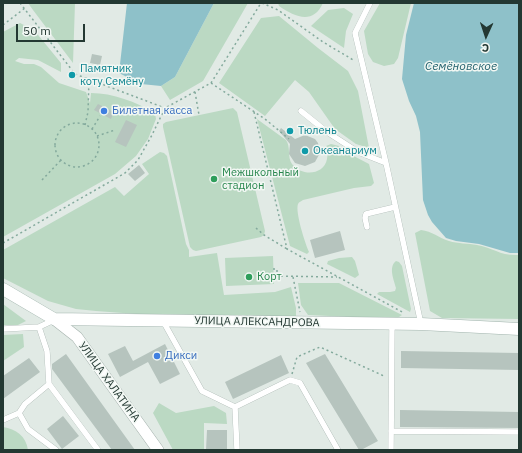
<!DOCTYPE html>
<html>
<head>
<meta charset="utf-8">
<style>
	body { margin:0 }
	#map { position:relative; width:522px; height:453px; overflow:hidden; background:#e1eae5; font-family:"IBM Plex Sans",sans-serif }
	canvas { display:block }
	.frame { position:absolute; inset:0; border:4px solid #233832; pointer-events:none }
	.north { position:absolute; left:466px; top:16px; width:40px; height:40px; -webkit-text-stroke:3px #f1f7f3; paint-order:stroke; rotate:183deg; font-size:11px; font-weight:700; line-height:16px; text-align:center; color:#233832 }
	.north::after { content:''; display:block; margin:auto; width:14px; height:18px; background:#233832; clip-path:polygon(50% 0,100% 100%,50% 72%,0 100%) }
	.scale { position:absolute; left:16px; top:24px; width:69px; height:18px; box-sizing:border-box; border:2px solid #233832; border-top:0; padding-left:5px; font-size:12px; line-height:14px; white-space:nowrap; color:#233832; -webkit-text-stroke:3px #f1f7f3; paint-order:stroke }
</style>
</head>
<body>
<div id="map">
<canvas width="522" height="453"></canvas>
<div class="frame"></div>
<div class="north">С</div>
<div class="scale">50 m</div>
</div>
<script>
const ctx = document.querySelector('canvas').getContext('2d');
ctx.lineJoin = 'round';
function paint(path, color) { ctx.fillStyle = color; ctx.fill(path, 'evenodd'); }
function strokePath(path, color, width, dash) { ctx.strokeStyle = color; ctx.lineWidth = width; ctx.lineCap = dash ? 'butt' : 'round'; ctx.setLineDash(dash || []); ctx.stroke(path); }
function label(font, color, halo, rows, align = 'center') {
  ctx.font = font + ' "IBM Plex Sans",sans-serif'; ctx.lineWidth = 3; ctx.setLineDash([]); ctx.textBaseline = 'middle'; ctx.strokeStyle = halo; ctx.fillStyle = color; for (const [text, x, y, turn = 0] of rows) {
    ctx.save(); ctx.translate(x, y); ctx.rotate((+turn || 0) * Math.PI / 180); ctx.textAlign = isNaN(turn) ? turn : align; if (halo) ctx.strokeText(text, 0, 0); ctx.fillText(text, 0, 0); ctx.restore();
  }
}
const green = new Path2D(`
	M28,3H75L73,63L33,10Z
	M214,3H248L203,81L170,100L161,86L175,77Z
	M278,3H323C313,25 295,17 279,6Z
	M380,3H411L398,58L394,64L384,66L373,62L368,54L364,31Z
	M344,8L353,14L346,31L344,48L311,26L328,10Z
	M279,16L318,48L348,71L358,91L369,148L356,144L335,129L309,92L295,80L265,116L219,83L261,18Z
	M20,23L34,30L61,63V72L38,60L19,58L15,61L24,64H34L41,67L59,83L86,92L90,103L91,93C113,93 136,102 155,113L156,119L148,139L136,156L115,174L3,237V32Z
	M233,108L237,112L265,231L264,235L261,237L196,251L193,250L190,247L163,127V124L166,122Z
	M257,119L286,140C291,147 287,157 292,164C302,177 324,175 327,159C328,155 327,150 326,146L331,144L339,146L346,152L369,164L374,183L371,186L354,188L303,200C300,202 299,202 298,204C295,212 305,243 309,252L307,254L290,246Z
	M160,152L164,153L167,156L186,244L189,250V257L217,253L224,295L275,292L291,287L296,308V317L136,314L96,311L76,309L48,301L3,278V250L115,187L124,196L149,174L142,164Z
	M421,230C432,231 439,238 449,241C458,244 468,243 477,245C494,248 500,256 519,255V319L442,318L430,311L415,233Z
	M273,256L274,284L226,286L225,258Z
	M352,257L355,261L359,275L355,278L327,264L328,261L339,258Z
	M396,261L399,262L402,266L411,309L410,312L377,294L379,292H390L395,291L396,288C394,280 388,267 396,261Z
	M298,283H339L402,315L396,319L308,315L301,305Z
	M3,304L26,321L18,325H3Z
	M23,334L24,347L3,361V335Z
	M159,403L176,413L214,406L226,413L227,424L204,423V450H173L153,413Z
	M3,427C16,429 26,436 28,450H3Z`);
const water = new Path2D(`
	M127,3H214L175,77L161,86L141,84L119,73Z
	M414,3H519V253H510L479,244L456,241L446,238L432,222L428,215L423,200L420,132L416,116L409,101L402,79L406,35Z`);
const building = new Path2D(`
	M92,54L102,56L100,65L90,63Z
	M98,104L114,112L111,119L94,110Z
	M126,120L137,125L126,147L115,142Z
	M281,128L295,139L305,135L315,139L318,143L320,153L315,162L305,166L295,163L289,154L290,144L279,131Z
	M139,165L145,173L135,181L128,174Z
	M340,231L345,250L315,258L310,240Z
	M165,344L180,374L160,384L148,362L120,377L108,354L125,346L133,361Z
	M401,351L519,353V370L401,368Z
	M66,354L135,450H112L52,369V364Z
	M325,354L378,441L361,450H359L306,363Z
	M281,355L289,373L233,399L225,382Z
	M29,358L40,372L3,399V376Z
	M400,410L519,412V428L400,427Z
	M63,416L79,436L62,449L47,429Z
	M207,430H227V450H206Z`);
const path = new Path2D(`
	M20,3L75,74L165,108
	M262,3L278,10L323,42L355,61
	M3,25L25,8
	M211,83L265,119L289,139
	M195,92L199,115
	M254,112L287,249L404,313
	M55 145a22 22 0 1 1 44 0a22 22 0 1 1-44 0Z
	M85,125L88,112L89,79
	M92,129L100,116
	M97,136L115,130
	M42,180L61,160
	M256,228L264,235L287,249
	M3,243L125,173L138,160L152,135L165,108L211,83L261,3
	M273,269H277V276L337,277
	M293,277L300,312
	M292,374L297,357L320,347L384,376`);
const lane = new Path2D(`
	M370,3L355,33L386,163L421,324
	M301,111L327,132L358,152L386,163
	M367,227L365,218L366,214L395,207
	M54,320L39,327L47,351L49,384L98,450
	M163,321L202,391L235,407
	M3,329L39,327
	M19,413L28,429L56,450
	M3,420L19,413L25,404L49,384
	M391,431L519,432
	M237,450L235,407L290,380L300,383L338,450
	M391,450L392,324`);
const street = new Path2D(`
	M54,319L77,337L158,450`);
const secondary = new Path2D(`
	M3,289L54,319L421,324L519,329`);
const markers = [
	[72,75,4,"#0f9aa8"],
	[104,111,4,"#3f7fe0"],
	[290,131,4,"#0f9aa8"],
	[305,151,4,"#0f9aa8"],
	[214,179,4,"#2e9e5b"],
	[249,277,4,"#2e9e5b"],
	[157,356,4,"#3f7fe0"]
];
const cultureNames = [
	["Памятник",80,69],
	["коту Семёну",80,82],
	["Тюлень",298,131],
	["Океанариум",313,151]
];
const shopNames = [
	["Билетная касса",112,111],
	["Дикси",165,356]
];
const leisureNames = [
	["Межшкольный",222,173],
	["стадион",222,186],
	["Корт",257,277]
];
const streetNames = [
	["УЛИЦА АЛЕКСАНДРОВА",257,322,1],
	["УЛИЦА ХАЛАТИНА",109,382,54]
];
const waterNames = [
	["Семёновское",461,67]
];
paint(green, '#bbd9c3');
paint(water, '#8ec1c9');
paint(building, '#b6c4be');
strokePath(lane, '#a4b1ac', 6);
strokePath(street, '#a4b1ac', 12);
strokePath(secondary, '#a1b4ad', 13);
strokePath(path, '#84aa9d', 1.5, [2, 3]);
strokePath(lane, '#fff', 5.5);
strokePath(street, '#fff', 11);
strokePath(secondary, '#fff', 12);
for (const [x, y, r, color] of markers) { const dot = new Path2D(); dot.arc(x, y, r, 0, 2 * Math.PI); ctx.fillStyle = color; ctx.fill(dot); strokePath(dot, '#f1f7f3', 1.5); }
label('11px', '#0d838f', '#f1f7f3', cultureNames, 'left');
label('11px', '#366cbe', '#f1f7f3', shopNames, 'left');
label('11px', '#27864d', '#f1f7f3', leisureNames, 'left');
label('11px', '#233832', '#f1f7f3', streetNames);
label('italic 12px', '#24626e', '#f1f7f3', waterNames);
</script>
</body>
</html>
